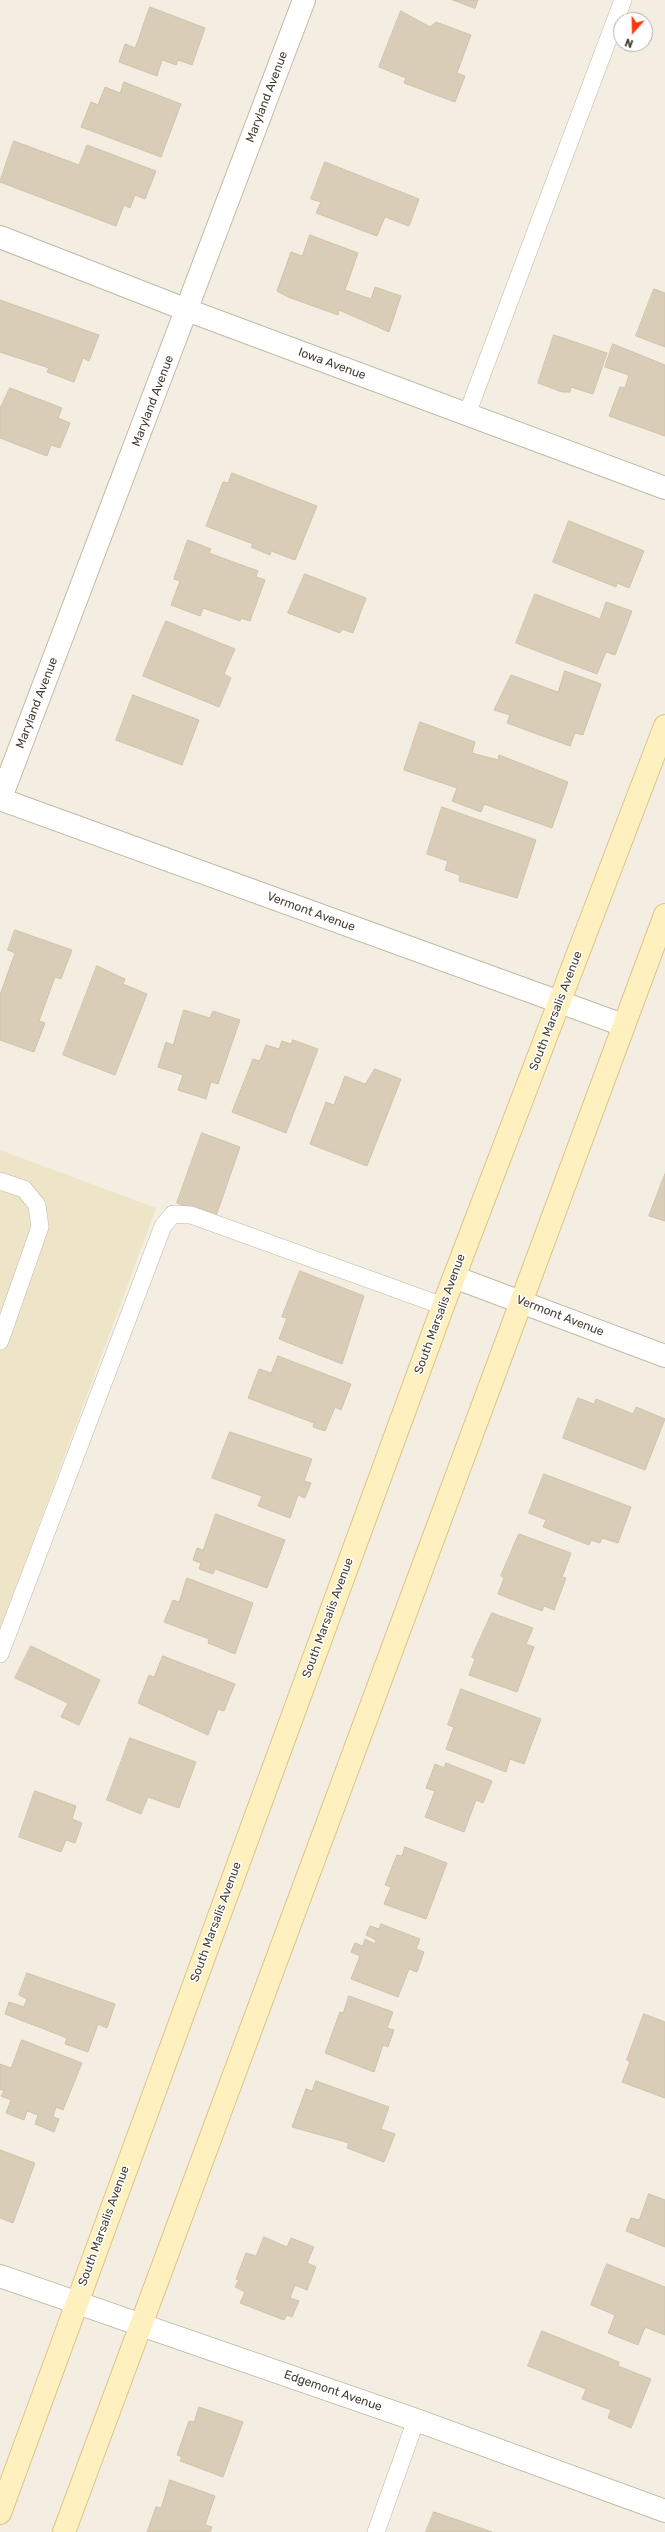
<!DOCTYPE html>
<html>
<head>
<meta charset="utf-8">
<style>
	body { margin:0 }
	#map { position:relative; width:665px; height:2532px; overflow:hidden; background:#f3eee1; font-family:Rubik,sans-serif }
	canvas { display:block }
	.north { position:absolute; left:613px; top:12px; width:40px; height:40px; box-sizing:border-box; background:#fff; border:1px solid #b5b2ad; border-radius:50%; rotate:200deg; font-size:11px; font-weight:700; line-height:16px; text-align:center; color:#453e32 }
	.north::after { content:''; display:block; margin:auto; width:14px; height:18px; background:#ff360c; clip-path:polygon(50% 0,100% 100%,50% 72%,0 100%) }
</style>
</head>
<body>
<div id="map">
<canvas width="665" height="2532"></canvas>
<div class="north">N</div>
</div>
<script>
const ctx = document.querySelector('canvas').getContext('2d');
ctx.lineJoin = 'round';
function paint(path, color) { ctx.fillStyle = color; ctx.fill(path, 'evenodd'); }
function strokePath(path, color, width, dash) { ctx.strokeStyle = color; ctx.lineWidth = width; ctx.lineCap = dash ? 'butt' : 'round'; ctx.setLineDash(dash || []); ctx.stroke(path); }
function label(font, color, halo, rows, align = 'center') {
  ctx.font = font + ' Rubik,sans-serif'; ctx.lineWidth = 3; ctx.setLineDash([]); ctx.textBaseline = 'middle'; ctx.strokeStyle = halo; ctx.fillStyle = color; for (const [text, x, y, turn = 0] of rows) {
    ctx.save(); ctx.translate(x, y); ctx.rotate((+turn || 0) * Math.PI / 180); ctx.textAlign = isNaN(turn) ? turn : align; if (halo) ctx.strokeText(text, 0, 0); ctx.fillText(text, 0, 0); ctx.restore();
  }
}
const education = new Path2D(`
	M0,1150L156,1208L0,1631Z`);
const building = new Path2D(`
	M453,0H478L475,8Z
	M150,7L205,28L192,65L178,60L176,65L162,60L157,76L119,62L125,44L135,48Z
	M401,11L430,27L436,22L471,35L457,73L465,76L455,102L404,83L406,78L379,67Z
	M124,82L181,104L161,157L81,127L91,102L98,105L105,87L120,93Z
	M14,141L79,165L87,145L156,171L145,199L135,195L130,208L124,205L116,226L0,182Z
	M325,162L419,199L409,226L385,217L377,236L316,213L321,202L311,199Z
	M310,235L358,253L345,290L371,299L375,287L401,296L389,332L339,310L338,315L288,297L277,291L291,252L302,256Z
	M654,289L665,293V347L636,336Z
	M0,300L99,335L89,361L83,358L74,382L47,372L49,368L0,352Z
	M554,335L607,353L593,394L571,387L570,392H562L538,383Z
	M613,344L665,365V436L609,416L620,387L625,388L629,375L605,367Z
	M10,388L62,408L58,418L70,423L60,448L51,445L47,456L0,438V409Z
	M232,473L317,506L295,560L271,551L270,555L251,547L253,544L206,526L223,482L228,483Z
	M569,521L644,551L629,588L617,583L616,587L553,562Z
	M188,540L211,549L209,553L258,571L256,577L265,580L250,621L241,618L240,621L203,608L200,616L171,605L180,581L174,579Z
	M305,574L366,598L353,633L342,629L340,633L288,613Z
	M535,594L600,619L606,602L632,611L615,655L606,652L597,674L516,643Z
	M166,621L235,649L224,674L231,678L219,707L143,676Z
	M565,671L601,684L583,735L575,733L570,746L507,723L510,715L494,710L511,675L558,692Z
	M133,695L199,720L182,765L116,740Z
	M420,722L475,742L472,753L498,760L499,755L568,782L552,828L484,804L481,812L452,801L457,788L404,770Z
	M442,807L536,840L517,898L459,881L460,875L445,870L448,861L427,854Z
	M15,930L72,950L61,979L55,977L39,1021L45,1023L34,1052L0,1040V995L15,953L8,950Z
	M97,966L125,979L123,984L147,994L115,1075L63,1055Z
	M184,1010L210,1018L213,1011L240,1020L218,1084L211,1082L206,1099L178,1090L183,1075L158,1067L166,1042L173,1045Z
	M293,1040L318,1049L286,1133L232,1112L253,1059L260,1061L266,1045L279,1049L282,1041L291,1044Z
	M375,1069L401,1079L367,1166L310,1144L326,1102L334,1105L345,1076L365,1084Z
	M202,1133L240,1147L216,1216L177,1203Z
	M665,1174V1221L649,1216Z
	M300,1271L364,1296L342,1364L279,1339L287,1318L282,1317Z
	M278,1356L351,1384L341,1410L335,1407L325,1431L313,1427L314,1423L248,1398L259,1369L271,1373Z
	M578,1398L594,1404L596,1399L633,1414L636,1407L665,1419L645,1470L563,1438Z
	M230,1432L312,1459L304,1481L311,1483L305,1498L298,1495L290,1518L258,1506L262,1496L212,1478Z
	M544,1474L631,1507L618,1543L602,1538L600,1543L591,1540L589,1545L543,1527L546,1520L529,1513Z
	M216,1514L285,1540L267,1588L215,1569L213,1574L199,1569L201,1563L193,1560L197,1548L203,1550Z
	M519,1534L571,1553L562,1577L566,1578L554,1610L544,1606L542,1611L498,1594L504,1578L501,1576Z
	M187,1578L253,1603L235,1654L208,1643L209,1639L164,1622L173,1600L179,1602Z
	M492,1613L533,1628L526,1644L534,1647L517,1692L469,1675L475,1659L472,1657Z
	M31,1646L100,1680L79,1725L61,1717L68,1703L15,1678Z
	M163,1656L235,1684L224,1711L218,1709L208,1735L138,1703L149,1675L154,1677Z
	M461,1689L541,1719L524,1764L510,1759L506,1772L446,1749L454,1727L448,1725Z
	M130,1738L196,1762L179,1808L148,1797L141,1814L107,1800Z
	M446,1763L492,1781L483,1803L476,1800L464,1832L425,1817L435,1791L426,1788L435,1764L444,1768Z
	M35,1791L76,1806L72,1819L82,1823L75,1843L66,1840L61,1852L19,1837Z
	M405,1847L447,1863L426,1919L384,1904L391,1887L385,1885L397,1855L402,1856Z
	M381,1924L420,1939L416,1949L424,1952L417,1972L409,1969L398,1997L351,1979L360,1956L351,1952L355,1943L363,1946L365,1939L375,1944L376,1940L366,1935L370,1926L379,1929Z
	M27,1973L115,2004L107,2028L98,2024L88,2052L65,2044L67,2038L5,2014L9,2002L24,2007L27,1999L19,1995Z
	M349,1996L393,2012L387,2028L394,2030L388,2047L383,2045L374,2072L325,2053L340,2012L343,2013Z
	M644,2014L665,2022V2098L622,2082L630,2062L627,2060Z
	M22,2040L82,2063L63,2110L56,2107L53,2117L59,2119L54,2132L35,2124L38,2115L27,2111L24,2120L6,2113L11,2100L1,2096L4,2091L0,2089V2064L11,2068Z
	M316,2081L389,2107L381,2129L395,2134L384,2162L347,2148L349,2143L292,2127L306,2089L312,2091Z
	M0,2150L35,2163L13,2223L0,2218Z
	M649,2194L665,2200V2247L626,2231L631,2218L639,2220Z
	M264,2237L287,2247L291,2238L314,2247L307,2263L316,2267L307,2290L295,2285L290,2298L299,2301L292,2317L287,2315L284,2320L240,2303L245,2292L235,2287L239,2280L236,2279L246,2253L256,2256Z
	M607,2264L665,2287V2335L645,2327L638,2345L608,2333L615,2315L591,2305Z
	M542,2331L619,2362L618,2366L651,2379L631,2428L608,2418L611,2410L582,2399L586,2389L528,2366Z
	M199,2407L243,2422L223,2477L180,2461L182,2457L177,2455L189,2421L194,2422Z
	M170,2480L215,2496L205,2525L212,2527L210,2532H147L156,2507L161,2508Z
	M434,2512L492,2532H426Z`);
const service = new Path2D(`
	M467,414L623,0
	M0,1181L24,1189L37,1205L40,1227L0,1341
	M0,1654L163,1226L173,1214L191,1215L443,1306
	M376,2532L416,2420`);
const minor = new Path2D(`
	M0,237L187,310L665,488
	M0,799L623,1025
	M0,800L304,0
	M454,1277L665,1356
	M0,2276L416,2420L665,2511`);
const secondary = new Path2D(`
	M0,2513L443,1306L665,726
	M64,2532L665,915`);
const streetNames = [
	["Maryland Avenue",267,97,-69],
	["Iowa Avenue",332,364,20],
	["Maryland Avenue",153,401,-69],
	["Maryland Avenue",37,703,-69],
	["Vermont Avenue",311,912,20],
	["South Marsalis Avenue",556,1011,-69],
	["South Marsalis Avenue",440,1314,-70],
	["Vermont Avenue",560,1316,21],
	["South Marsalis Avenue",328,1618,-70],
	["South Marsalis Avenue",216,1922,-70],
	["South Marsalis Avenue",104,2226,-70],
	["Edgemont Avenue",333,2391,19]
];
paint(education, '#eee5c9');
paint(building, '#d9cdb8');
strokePath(building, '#d1c2a8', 1);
strokePath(service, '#c2b9a6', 18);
strokePath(minor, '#c2b9a6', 24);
strokePath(secondary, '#d9c68b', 24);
strokePath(service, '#fff', 17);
strokePath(minor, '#fff', 22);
strokePath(secondary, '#fff1bf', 22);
label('12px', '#453e32', '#fff', streetNames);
</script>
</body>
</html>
